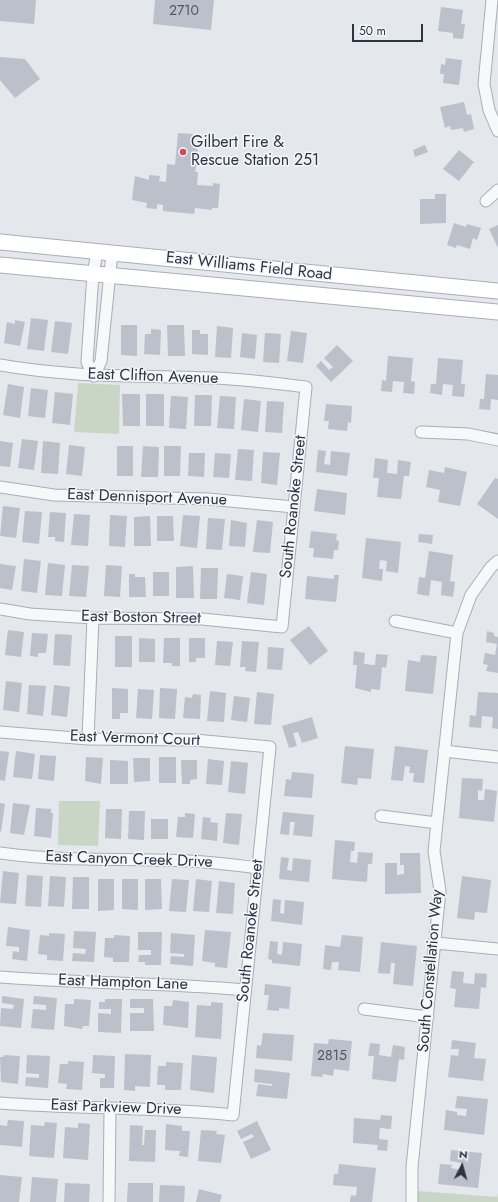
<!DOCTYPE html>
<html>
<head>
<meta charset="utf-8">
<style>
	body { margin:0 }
	#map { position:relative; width:498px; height:1202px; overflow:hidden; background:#e4e7ec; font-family:Jost,sans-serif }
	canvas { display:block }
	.north { position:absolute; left:442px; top:1146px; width:40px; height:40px; -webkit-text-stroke:3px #f4f6f9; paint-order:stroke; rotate:6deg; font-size:11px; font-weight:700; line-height:16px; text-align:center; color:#2b3445 }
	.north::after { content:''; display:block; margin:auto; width:14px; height:18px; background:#2b3445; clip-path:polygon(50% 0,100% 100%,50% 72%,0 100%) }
	.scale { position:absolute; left:352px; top:24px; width:71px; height:18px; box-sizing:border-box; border:2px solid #2b3445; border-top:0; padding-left:5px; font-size:12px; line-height:14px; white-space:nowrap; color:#2b3445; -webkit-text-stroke:3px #f4f6f9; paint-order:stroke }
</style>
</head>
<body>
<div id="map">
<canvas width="498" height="1202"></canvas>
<div class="north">N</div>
<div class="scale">50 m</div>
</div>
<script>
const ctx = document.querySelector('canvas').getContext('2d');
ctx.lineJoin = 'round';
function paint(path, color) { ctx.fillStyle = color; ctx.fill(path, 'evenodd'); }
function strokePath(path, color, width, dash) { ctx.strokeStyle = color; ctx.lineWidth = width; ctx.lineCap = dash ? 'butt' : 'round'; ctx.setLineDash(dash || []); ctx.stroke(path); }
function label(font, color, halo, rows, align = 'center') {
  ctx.font = font + ' Jost,sans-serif'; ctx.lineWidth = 3; ctx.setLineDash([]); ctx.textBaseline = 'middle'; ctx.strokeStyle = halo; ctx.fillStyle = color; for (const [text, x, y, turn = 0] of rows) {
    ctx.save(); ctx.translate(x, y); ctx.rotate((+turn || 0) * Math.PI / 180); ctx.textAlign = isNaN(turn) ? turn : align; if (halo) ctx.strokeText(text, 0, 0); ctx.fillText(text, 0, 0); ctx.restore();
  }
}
const green = new Path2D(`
	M78,383L120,385L119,434L74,432Z
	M59,801H100L98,846L58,845Z
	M418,1191L497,1197L498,1192V1202H418Z`);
const building = new Path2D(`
	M0,0H36L34,24L0,21Z
	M155,0H214L211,30L153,24Z
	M441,7L463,10L461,24H465L463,39L453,38V33L438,31Z
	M0,57L25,59L40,79L15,98L0,80Z
	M446,58L462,60L459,85L443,83L444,74H440L441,64L445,65Z
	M464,102L467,115L471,114L474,129L464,132L463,128L451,130L450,126L445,128L440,107Z
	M178,133L193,134L192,146H198L197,157L198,158L195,172H198L197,185L213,186V183L220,184L218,208H212V210L195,208L194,214L163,211V205L157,204V209L146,208L147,203L132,200L135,176L149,180V175L160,176L159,181L166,182L167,164L175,165Z
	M425,145L428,152L415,157L413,150Z
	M459,150L474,162L459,181L443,169Z
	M435,194H446V223L420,224V199H435Z
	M454,223L466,227L467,224L481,228L477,240L473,238L470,249L457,245L456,248L447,245Z
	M498,225V248L489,229Z
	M31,318L48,320L44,351L27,349Z
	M15,320L25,322L20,346L4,343L7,322L15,324Z
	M55,321L72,323L68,354L51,352Z
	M121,325H137V356L121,355Z
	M167,325H184L185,356H168Z
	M217,326L233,328L231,358L215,357Z
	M151,329L161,330L160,355L144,354L145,334H151Z
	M192,330H200V334H208V355L192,354Z
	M291,331L307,333L303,363L287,361Z
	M242,333L257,335L255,359L240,357Z
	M265,333L281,334L279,363L263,362Z
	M337,345L353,361L331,382L316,366L321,361L329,370L333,367L324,358Z
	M388,356L413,358L411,381L415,382L414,394L403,393L404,382L393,381L392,392L381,391L382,380L386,381Z
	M438,358L463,360L461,384H465L464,397L452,396L453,385L443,384L442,395L430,393L431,384H436Z
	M486,374L498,375V400L491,399L490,410L479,409L480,399H484Z
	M8,384L24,387L20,418L3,415Z
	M31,388L48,390L45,418L28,416Z
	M55,392L73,394L70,425L52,423Z
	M122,394H140V426H123Z
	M146,394H164V426H146Z
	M195,395H212L211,426H194Z
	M171,396L188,397L186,429L169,428Z
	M220,396L236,397L234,429L217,428Z
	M244,399L261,401L258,432L241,430Z
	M267,401L284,402L282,433L265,432Z
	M326,404L352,406L351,423L348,422L347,431L328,429L329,421H324Z
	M22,439L38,441L34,470L18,468Z
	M0,441L13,443L10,467L0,466Z
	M43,441L60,443L58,474L41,473Z
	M69,445L85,447L82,476L66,474Z
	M117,446H133V476H117Z
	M143,446L159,447L158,477H141Z
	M164,446H181L180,476H164Z
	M238,449L254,450L252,481L235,480Z
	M318,450L326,451L324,464L330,465L331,451L350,453L347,476L316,472Z
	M263,452L280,453L277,485L261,483Z
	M189,453H205L204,477L188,476Z
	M215,453L231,454L229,478L213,477Z
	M375,458L388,460L387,473L397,474L398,460L411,462L409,476H404L401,499L377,497L379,478H373Z
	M445,467L467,472L460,506L438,502L440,490L426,487L429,470L444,473Z
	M495,478L498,479V519L477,504Z
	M317,489L347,493L345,515L314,511Z
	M3,506L20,508L16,538L0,536Z
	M25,511L42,512L39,544L22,542Z
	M50,512L66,513L64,542L55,541V537H48Z
	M74,514L90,515L88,546L71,545Z
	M110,515L127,516L125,547L109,546Z
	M183,515L200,516L197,548L180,546Z
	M150,516L151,546H134V517Z
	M157,516H173L174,541H157Z
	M208,518L225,519L222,550L206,549Z
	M231,520L247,523L245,547L229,546Z
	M257,520L273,522L270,553L253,552Z
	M311,531L337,534L336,540L339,541L338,550H334L333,559L313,557L314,548H309Z
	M419,534L433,535L432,544L418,542Z
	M366,538L401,542L398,573L386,571L387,561L380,560L379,569H383L382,581L362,578Z
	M429,551L453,555L450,581L455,582L453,597L441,595L442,582L431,580L429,596L417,594L419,577L425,578Z
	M24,559L41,561L37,593L21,591Z
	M48,563L65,565L62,596L45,595Z
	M0,564L16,566L12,590L0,588Z
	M72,565L89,566L86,597L69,596Z
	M106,565L122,566L120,597L104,596Z
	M193,566L194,598H176V567Z
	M201,568H218L217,599H200Z
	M153,572H169V596H153Z
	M251,572L267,574L264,605L247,603Z
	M129,574H135V577H145L146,597H129Z
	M227,574L243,576L240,600L224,598Z
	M334,575H339L336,602L305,599L307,576L334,579Z
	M309,626L328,651L310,665L290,640Z
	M8,630L24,632L21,657L5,655Z
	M487,631L494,633V636L498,637V673L486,671L488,665L483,664L485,653L495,655L497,644L486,642Z
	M32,633L48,634L46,653H38V657L30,656Z
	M55,634L72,635L70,666L53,665Z
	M115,636H132V667H115Z
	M139,638L155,639V662H139Z
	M164,638H180V666H172V663H163Z
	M189,638H205V658H196V662H189Z
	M217,641L233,642L230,666L215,665Z
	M242,641L259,642L256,672L245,671L246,667H240Z
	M268,647L284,648L282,670L267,669Z
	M354,651L365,653L364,664L375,665L376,654L388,655L386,668L382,667L380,690L371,689V692L355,688L357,665H353Z
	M421,655L437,656L433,694L405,691L408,660L420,662Z
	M6,681L22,683L19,712L3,710Z
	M29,685L46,686L43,716L27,714Z
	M54,685L70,687L67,717L51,715Z
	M112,688L128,689V713H120V719H112Z
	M160,688L177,689L175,719L159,718Z
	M138,689L154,690L152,719L136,718Z
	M210,691L226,693L224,722L207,721Z
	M257,692L274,694L271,725L254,724Z
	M478,692L498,693V729L492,728L493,717L482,716L481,728L469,727L470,715L476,716Z
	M193,694L201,695L200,719L183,718L185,697L192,698Z
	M234,696L250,698L247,722L231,720Z
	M312,717L318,738L302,743L298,732L293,733L297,746L289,748L282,726Z
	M345,746L374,749L371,779L358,778L357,785L341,783Z
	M395,746L428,750L424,783L413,782L414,773H409L410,767L405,766L403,781L391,780Z
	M0,751L9,752L5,781L0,780Z
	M16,751L35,754L32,779L13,777Z
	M40,755L56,756L54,781L38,779Z
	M86,757L103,758L101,784L85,781Z
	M159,757H176V783H159Z
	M133,758H150V781L134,782Z
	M208,759L224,761L222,785L206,784Z
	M110,760L128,761V784H110Z
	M181,760H197V779L190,780V784H182Z
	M231,761L248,763L245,794L228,792Z
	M292,772L314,774L312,798L284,796L286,779L291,780Z
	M462,778L483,779L482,791L478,790V800H484L485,789L497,791L494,822L459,818Z
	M0,803L5,804L1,832L0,831Z
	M13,803L30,805L24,835L10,833Z
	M36,808L51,809V813H53L51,838L34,836Z
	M106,809H122L121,839L105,838Z
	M129,811H145L144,840L128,839Z
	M283,812L314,815L312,837L293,835L295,822H290L289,835L280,834Z
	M185,813L195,814L193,838L176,837L178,817H185Z
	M226,813L242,814L239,845L223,843Z
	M203,817L211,818L210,822L218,823L217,841L201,839Z
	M151,819H168V839H151Z
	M335,840L355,842L354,851H351L350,862L357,863L358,852L373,853L372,864H368L367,882L332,879Z
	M400,853H420L421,893L385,894V863H397V875L404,874V865H400Z
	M281,857L289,858L287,870L292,871L293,858L311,860L309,882L279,879Z
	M3,871L19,873L16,904L0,903Z
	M27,875L43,876L41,907L25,906Z
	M50,876L66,877L64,907L48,906Z
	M462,876L491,880L487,913L475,912L474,920L457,918Z
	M73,877H89V909H72Z
	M98,879H114V910L98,911Z
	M122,879H138V910L122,909Z
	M145,879H161L162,909L145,910Z
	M172,879L189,880L186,912L169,911Z
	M196,879L212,881L209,912L193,911Z
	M219,881L235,883L233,914L216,913Z
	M273,899L281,900L280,913L284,914L285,900L304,902L302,925L271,921Z
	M8,927L30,930L27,961L12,959L13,951L19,952V947L6,946Z
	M205,930L231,932L227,968L215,967V963L202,961Z
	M74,931L96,932L94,962L72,961L73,953L85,954L86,949L73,948Z
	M138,932H162L161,965H145V962H138L139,955H151V950H138Z
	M49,933L65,934L63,961L47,960V955L38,954L40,935L49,936Z
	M171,933L195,935L193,966L170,964L171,956L184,957V954L170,953Z
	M114,935L130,936L129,962H113V958L104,957L105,938H114Z
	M342,935L363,937L360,972L338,970L339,962H332L331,970L323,969L325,945L340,947Z
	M270,941L278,942L277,954L282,955L283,942L302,944L300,966L272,963V960L268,959Z
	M381,942L417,946L413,986L393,984L395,963H391L390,974L378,973Z
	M452,971L464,972L463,983L474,984L475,973L487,974L486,988L481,987L479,1009L454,1007L456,989L450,988Z
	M265,984L291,987L289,1009L279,1008V1011L267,1010L269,995H264Z
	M2,996L24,999L21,1028L0,1026L1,1008L13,1009L14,1005L2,1003Z
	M34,996L57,998L54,1030L31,1028L33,1009L46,1010V1005L33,1004Z
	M74,999L91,1000L89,1026H83L82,1029L64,1026L65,1004H74Z
	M105,999H122L121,1033L98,1032V1013L111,1014V1009H99V1002H105Z
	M130,999H153L154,1031H130V1013H144V1008H130Z
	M173,1000L189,1002L188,1028L163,1025L164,1006H172Z
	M211,1002L223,1003L221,1039L195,1037L197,1005L211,1006Z
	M263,1033L294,1035L292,1061L256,1058L257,1045L261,1046Z
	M329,1039L352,1041L349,1071L334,1069L333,1076L323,1074L322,1077L311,1076L314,1043L328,1044Z
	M452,1040L476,1043L474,1058L486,1059L483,1081L448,1077L451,1055L458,1056L459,1049H451Z
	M370,1043L380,1044L379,1055L391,1057L393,1045L405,1047L404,1060L399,1059L396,1082L372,1079L374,1056H368Z
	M125,1054L151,1055L150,1087L135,1086V1091L124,1090Z
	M4,1055L20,1056L18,1084L1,1082L0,1057H3Z
	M27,1055L50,1056L48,1088L25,1086L26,1077L39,1078V1074L26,1073Z
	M93,1055L115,1056L114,1088H100V1078H105V1074L92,1073Z
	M192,1055L217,1057L214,1093L190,1090Z
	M68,1061L84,1062L82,1090L66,1089L67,1084L58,1083L60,1064H68Z
	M166,1062L183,1063L181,1090H165V1085H157L158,1066H166Z
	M255,1069L290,1073L287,1099L256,1096L258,1084L272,1086V1084L254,1082Z
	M457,1096L488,1099L484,1135L444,1130L446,1110L457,1112V1115L466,1116L467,1109L455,1108Z
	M381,1115L392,1116L391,1129L380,1128L379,1139L388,1140L387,1151L377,1150L378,1145L353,1143L354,1118L380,1120Z
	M8,1120L24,1121L22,1147L0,1145V1125L7,1126Z
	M257,1121L271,1150L251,1159L243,1142L254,1137L252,1134L241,1139L237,1131Z
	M45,1122L57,1123L54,1158L29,1156L31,1125L44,1126Z
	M78,1123L90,1124L88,1160L63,1158L65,1127L78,1128Z
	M166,1124L182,1126V1131H190L188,1157L179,1156L180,1151L165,1150Z
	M130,1125L143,1126L142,1145H144L145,1130H156L155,1162L129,1161Z
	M201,1130L217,1131L216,1134L225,1135L221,1163L198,1161Z
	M451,1150L482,1153L478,1188L438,1184L440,1164L452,1165L451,1168L461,1170V1163L450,1161Z
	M339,1164L376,1168L372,1202H350L351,1195L356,1196L357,1187L333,1185L334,1174H338Z
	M0,1175L22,1177L19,1202H0Z
	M32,1177L58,1179L56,1202H30Z
	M65,1183L90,1184L89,1202H64Z
	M128,1183H153V1202H127Z
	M160,1185L185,1186L184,1202H159Z
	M199,1189L222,1195L220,1202H196Z`);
const street = new Path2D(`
	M492,0L484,84L489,110L498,131
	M486,201L498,190
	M0,365C73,378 139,375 212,378C244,379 275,383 306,387L282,627L202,619L93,618L30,614L0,609
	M94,376L87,362L93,274L97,252
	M94,376L101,361L112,253
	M421,432L468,434L498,440
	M0,487L54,495L208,499L294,507
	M395,621L457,633
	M0,732L88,739L195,740L270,747L233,1115C155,1107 77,1109 0,1103
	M88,739L93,618
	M444,751L498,757
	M381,816L437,823
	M0,853C62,862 125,858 188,861C211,862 235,865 258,868
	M436,943L498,949
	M0,977C82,984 164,982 245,990
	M364,1009L428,1017
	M109,1202L110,1109
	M412,1202V1167L440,891L434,851L457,633L471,595L491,567L498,561`);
const secondary = new Path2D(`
	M0,242L498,291
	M0,265L498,312`);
const markers = [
	[183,152,4,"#d1495b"]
];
const numberNames = [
	["2710",184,12],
	["2815",332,1057]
];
const poiNames = [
	["Gilbert Fire &",191,143],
	["Rescue Station 251",191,161]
];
const streetNames = [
	["East Williams Field Road",249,267,6],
	["East Clifton Avenue",153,377,2],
	["East Dennisport Avenue",147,498,2],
	["South Roanoke Street",294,507,-84],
	["East Boston Street",141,618,1],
	["East Vermont Court",135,739,2],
	["East Canyon Creek Drive",129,860,2],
	["South Roanoke Street",251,931,-84],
	["South Constellation Way",431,971,-85],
	["East Hampton Lane",123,983,2],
	["East Parkview Drive",116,1108,2]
];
paint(green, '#c9d6c5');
paint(building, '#bbc0ca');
strokePath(street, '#a9aeb7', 13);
strokePath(secondary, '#a9aeb7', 17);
strokePath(street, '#f7f8fa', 11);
strokePath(secondary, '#fff', 15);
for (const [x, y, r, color] of markers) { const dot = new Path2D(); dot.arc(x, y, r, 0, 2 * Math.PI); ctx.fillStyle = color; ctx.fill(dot); strokePath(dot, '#f4f6f9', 1.5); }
label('14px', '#4f5766', null, numberNames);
label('16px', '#2b3445', '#f4f6f9', poiNames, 'left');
label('16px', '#2b3445', '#f4f6f9', streetNames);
</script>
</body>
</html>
